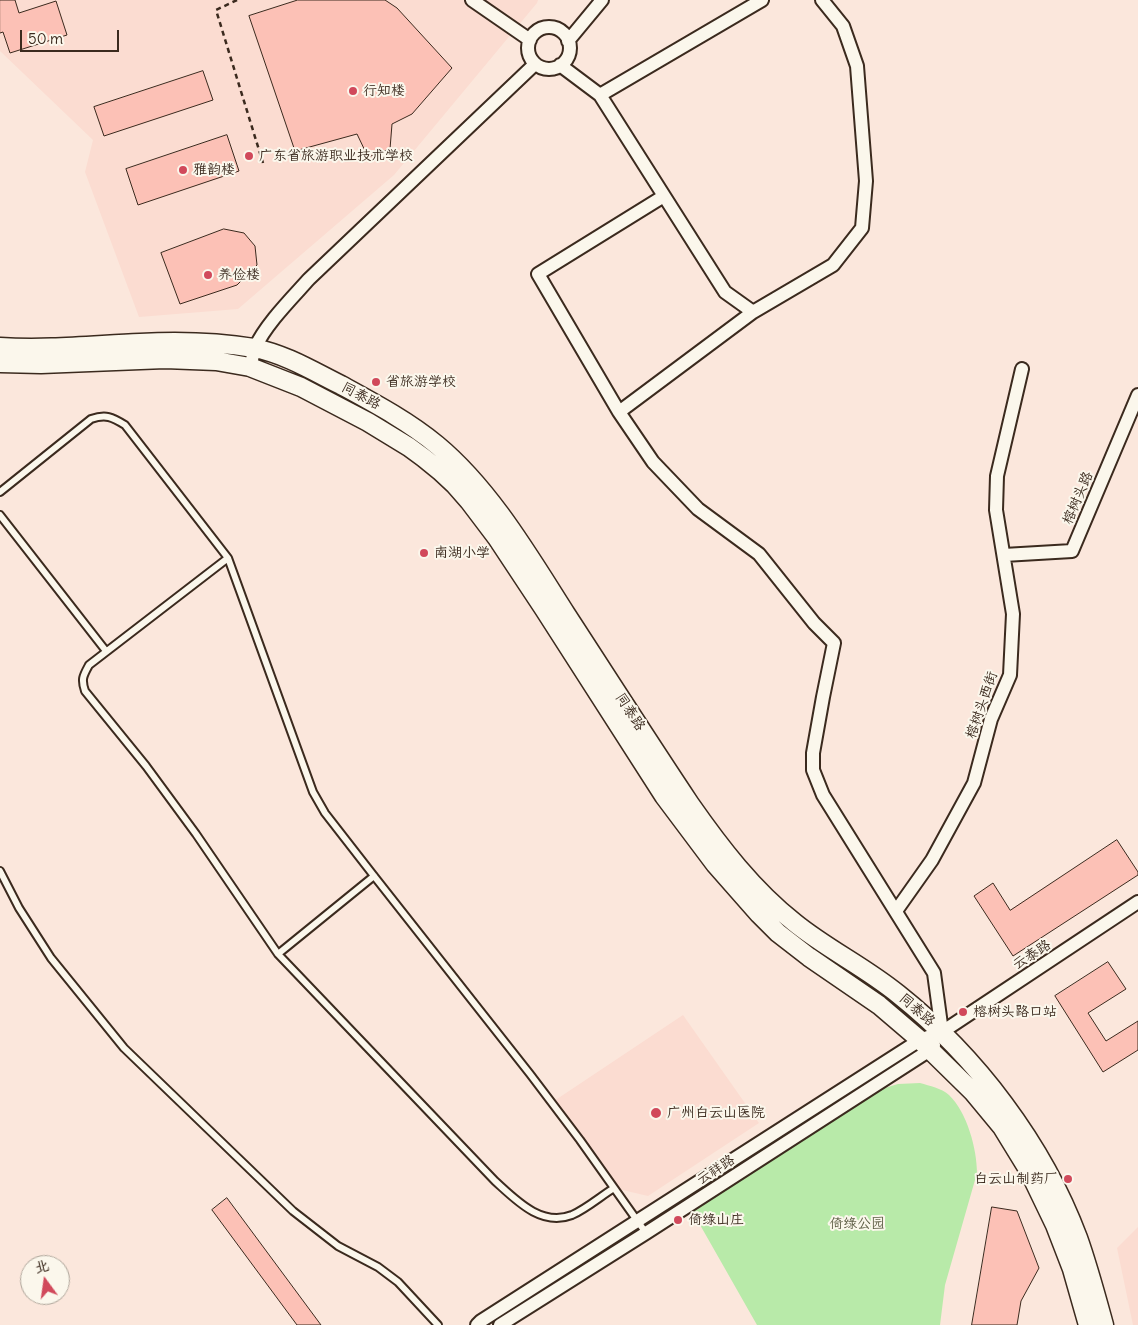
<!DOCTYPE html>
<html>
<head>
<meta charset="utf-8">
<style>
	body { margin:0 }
	#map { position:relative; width:1138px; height:1325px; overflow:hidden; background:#fbe7dc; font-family:Delius,"LXGW WenKai TC",sans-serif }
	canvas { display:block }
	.north { position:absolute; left:20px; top:1255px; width:50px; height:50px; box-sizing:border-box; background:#fbf7ec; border:1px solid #aea59a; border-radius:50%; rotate:346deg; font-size:14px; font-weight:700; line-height:20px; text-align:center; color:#3b2a1e }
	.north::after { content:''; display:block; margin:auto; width:18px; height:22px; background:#d1495b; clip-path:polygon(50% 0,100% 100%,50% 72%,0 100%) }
	.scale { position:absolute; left:20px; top:30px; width:99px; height:22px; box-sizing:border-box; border:2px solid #3b2a1e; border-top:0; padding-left:6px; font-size:15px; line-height:18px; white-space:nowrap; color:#3b2a1e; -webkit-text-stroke:4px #fbf7ec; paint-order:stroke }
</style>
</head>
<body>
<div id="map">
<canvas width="1138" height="1325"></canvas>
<div class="north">北</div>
<div class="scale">50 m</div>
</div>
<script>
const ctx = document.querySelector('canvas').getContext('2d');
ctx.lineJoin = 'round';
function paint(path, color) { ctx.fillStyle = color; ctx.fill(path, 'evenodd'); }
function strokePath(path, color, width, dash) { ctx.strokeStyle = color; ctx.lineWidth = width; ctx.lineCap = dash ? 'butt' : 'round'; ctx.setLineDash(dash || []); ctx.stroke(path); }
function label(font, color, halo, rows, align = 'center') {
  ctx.font = font + ' Delius,"LXGW WenKai TC",sans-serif'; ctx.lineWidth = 4; ctx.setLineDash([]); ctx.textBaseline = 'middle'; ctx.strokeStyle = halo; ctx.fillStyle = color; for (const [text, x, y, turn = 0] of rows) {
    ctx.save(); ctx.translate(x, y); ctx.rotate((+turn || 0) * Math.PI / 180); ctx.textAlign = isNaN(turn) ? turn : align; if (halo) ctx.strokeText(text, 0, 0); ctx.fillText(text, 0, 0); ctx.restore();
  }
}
const built = new Path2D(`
	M0,0H538L537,3L394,175L238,309L139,317L85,172L93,140L0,51Z
	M683,1015L759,1123L648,1196L614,1188L551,1103Z
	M1138,1227V1325H1133L1117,1248Z`);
const green = new Path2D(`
	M920,1083C930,1086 941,1088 949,1095C967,1112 977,1149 977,1173L945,1285L940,1325H757L691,1209L878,1090L898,1084Z`);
const building = new Path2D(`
	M0,0H15L19,13L56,1L67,35L10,53L3,32L0,33Z
	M298,0H385L397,8L452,68L412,114L392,124L390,149L368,157L357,134L295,151L249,16Z
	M203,71L213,100L104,136L94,107Z
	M227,135L239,171L138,205L126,169Z
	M224,229L244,233L255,246L257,265L237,285L180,304L161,253Z
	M1117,840L1138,872V875L1013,956L974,896L993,883L1010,910Z
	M1108,962L1126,989L1088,1013L1106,1041L1138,1021V1050L1103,1072L1055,996Z
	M227,1198L321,1325H297L212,1210Z
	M992,1207L1017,1211L1039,1268L1021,1301L1017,1325H972Z`);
const path = new Path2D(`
	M237,0L216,10L263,163`);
const service = new Path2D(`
	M0,492L91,419C106,414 112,417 125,425L228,558L313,792L325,813L374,876L530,1074L580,1140L646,1233
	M0,515L106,651
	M228,558L89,665C83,676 81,679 85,691L146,766L196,834L278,954
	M0,871L19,908L51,958L124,1048L293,1211L338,1246L378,1267L398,1282L438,1325
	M374,876L278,954L495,1181C516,1200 541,1227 572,1215C586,1209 601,1196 614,1188`);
const minor = new Path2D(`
	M472,0L530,40
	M528 48a21 21 0 1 1 42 0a21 21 0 1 1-42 0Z
	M568,41L602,0
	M560,65L600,95L725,292L753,312L833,265L862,228L866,181L857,66L843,26L822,0
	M600,95L762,0
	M664,196L538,274L619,412L653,462L698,509L759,554L814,623L834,643L823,697L813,753V770L823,795L934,973L942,1032
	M250,367C252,361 253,354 255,348C265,325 292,298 309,279L535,64
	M619,412L753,312
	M1004,555L1072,551L1138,395
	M896,911L932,860L974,783L991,719L1010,675L1013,614L996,510L997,476L1022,369
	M477,1325L481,1321L920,1040L942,1032L1138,902
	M500,1325L646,1233L930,1050L934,1045`);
const secondary = new Path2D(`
	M0,347C47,350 94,345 140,343C178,341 217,342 254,348C285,354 313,371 341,385C374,403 408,421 437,445C490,489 529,556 566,614C607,677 648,741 690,804C720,847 753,890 795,923C827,949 865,967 898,994C976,1056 1043,1144 1078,1238C1088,1266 1096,1296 1104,1325
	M0,363L41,364L165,359L216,361L250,367L301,387L368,422L409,447L424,458L440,471L455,485L469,501L497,538L544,609L664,796L715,864L759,914L778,933L809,957L879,1005L920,1040L973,1092L1002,1127L1029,1171L1055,1225L1072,1269L1088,1325`);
const markers = [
	[353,91,5,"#d1495b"],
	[249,156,5,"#d1495b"],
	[183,170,5,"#d1495b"],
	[208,275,5,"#d1495b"],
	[376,382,5,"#d1495b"],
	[424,553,5,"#d1495b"],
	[963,1012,5,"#d1495b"],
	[656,1113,6,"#d1495b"],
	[1068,1179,5,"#d1495b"],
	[678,1220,5,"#d1495b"]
];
const poiNames = [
	["行知楼",363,91],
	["广东省旅游职业技术学校",259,156],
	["雅韵楼",193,170],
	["养俭楼",218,275],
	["省旅游学校",386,382],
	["南湖小学",434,553],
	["榕树头路口站",973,1012],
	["广州白云山医院",667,1113],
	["白云山制药厂",1058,1179,"right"],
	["倚绿山庄",688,1220]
];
const streetNames = [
	["同泰路",361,396,28],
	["榕树头路",1078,498,-67],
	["榕树头西街",982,705,-71],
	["同泰路",630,712,57],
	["云泰路",1032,955,-33],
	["同泰路",917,1010,41],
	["云祥路",716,1170,-33]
];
const parkNames = [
	["倚绿公园",857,1224]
];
paint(built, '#fbdcd1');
paint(green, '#b8eaa9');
paint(building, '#fcc1b6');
strokePath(building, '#3b2a1e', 1);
strokePath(service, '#3b2a1e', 10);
strokePath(minor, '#3b2a1e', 16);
strokePath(secondary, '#3b2a1e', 21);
strokePath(path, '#3b2a1e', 2.5, [5, 4]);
strokePath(service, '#fbf7ec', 6);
strokePath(minor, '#fbf7ec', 12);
strokePath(secondary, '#fbf7ec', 18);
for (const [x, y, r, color] of markers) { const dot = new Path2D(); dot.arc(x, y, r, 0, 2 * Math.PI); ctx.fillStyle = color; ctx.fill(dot); strokePath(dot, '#fbf7ec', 2); }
label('14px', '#3b2a1e', '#fbf7ec', poiNames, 'left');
label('14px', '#3b2a1e', '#fbf7ec', streetNames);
label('14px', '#5a5a41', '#fbf7ec', parkNames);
</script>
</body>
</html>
